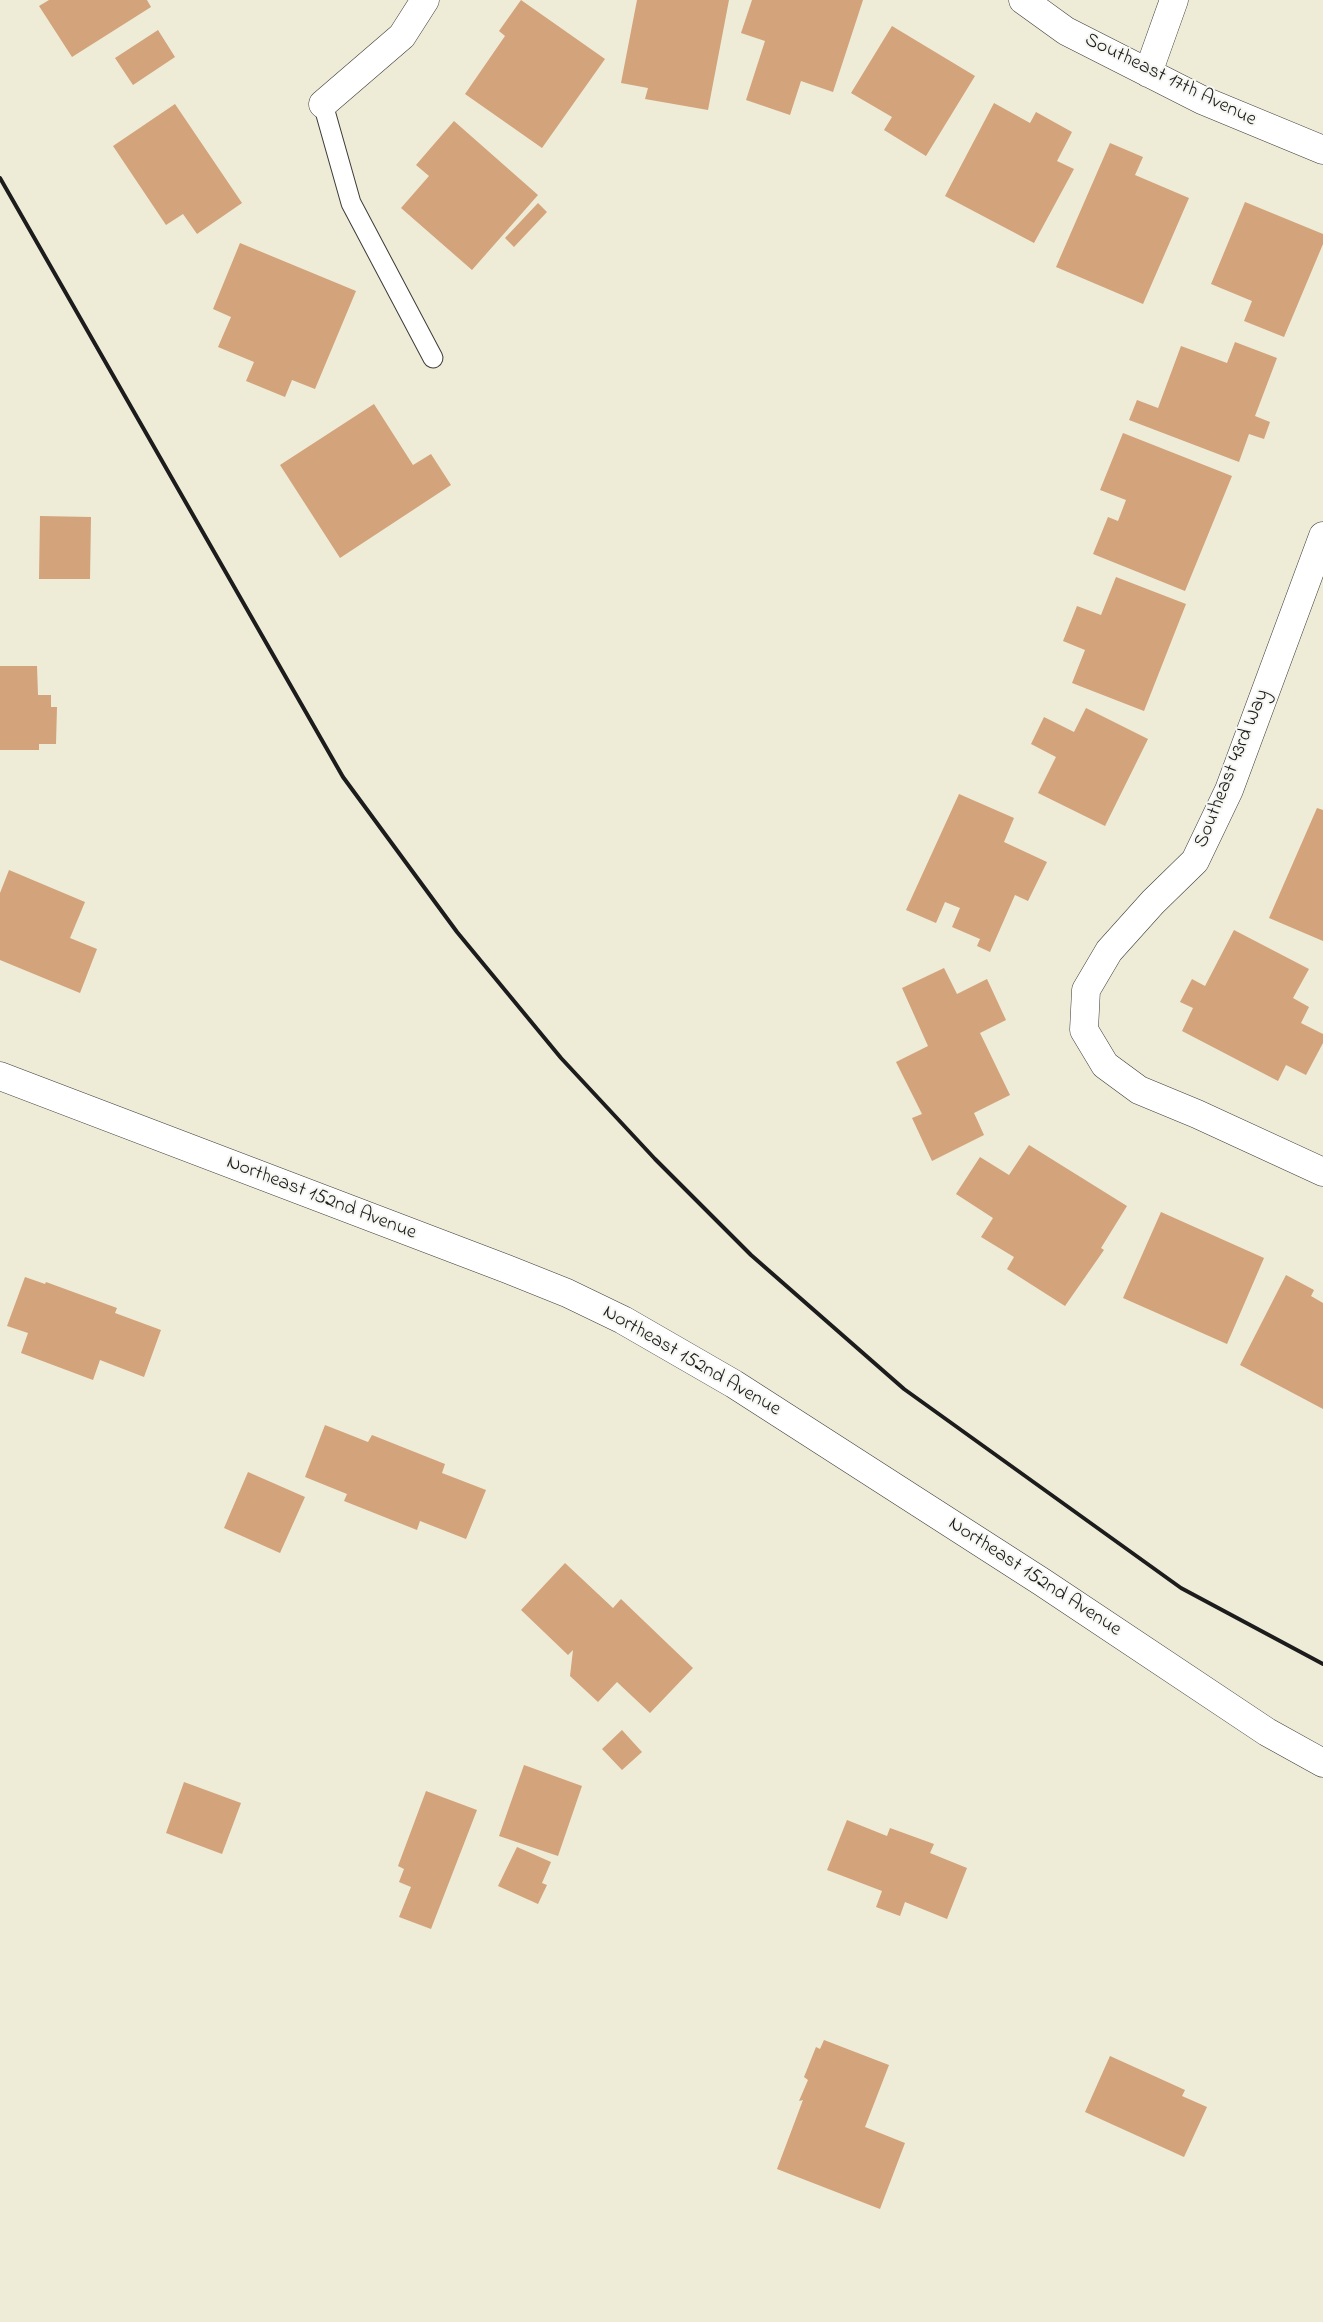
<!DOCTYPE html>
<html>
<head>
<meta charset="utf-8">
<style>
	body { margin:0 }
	canvas { display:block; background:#eeebd7 }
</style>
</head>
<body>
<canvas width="1323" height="2322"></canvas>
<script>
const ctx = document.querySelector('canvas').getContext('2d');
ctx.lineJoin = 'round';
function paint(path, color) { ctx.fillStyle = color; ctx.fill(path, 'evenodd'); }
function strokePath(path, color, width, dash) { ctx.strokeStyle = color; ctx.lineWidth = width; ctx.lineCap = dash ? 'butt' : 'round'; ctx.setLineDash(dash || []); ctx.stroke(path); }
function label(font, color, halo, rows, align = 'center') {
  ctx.font = font + ' "Indie Flower",sans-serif'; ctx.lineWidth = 4; ctx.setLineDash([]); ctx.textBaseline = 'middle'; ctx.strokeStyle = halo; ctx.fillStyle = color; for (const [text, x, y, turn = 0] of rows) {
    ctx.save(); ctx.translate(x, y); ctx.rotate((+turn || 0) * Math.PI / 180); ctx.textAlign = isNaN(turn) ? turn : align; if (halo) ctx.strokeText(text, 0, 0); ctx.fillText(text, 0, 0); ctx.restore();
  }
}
const building = new Path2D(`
	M49,0H147L151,7L72,57L39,6Z
	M521,0L605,59L542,148L465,94L505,36L499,31Z
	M637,0H729L708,110L645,99L648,88L621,83Z
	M752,0H863L833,92L801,81L790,115L746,100L765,41L741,33Z
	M892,26L975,76L926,156L884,130L892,117L851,93Z
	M158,30L175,57L133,85L115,58Z
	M994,103L1030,123L1036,112L1072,132L1057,161L1074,169L1034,243L945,196Z
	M175,104L242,203L197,234L183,214L166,225L113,146Z
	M454,121L538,195L472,270L401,208L429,176L416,165Z
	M1110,143L1143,157L1135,175L1189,198L1143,304L1056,267Z
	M1245,202L1323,234V244L1284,337L1244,321L1252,301L1211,284Z
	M538,203L547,212L514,247L505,238Z
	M240,243L356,291L315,389L292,380L285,397L246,381L254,362L218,347L231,317L213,309Z
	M1235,342L1277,358L1255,416L1270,422L1264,439L1249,434L1239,462L1129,420L1137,400L1158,408L1181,346L1227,363Z
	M374,404L413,465L431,454L451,485L340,558L280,465Z
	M1123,433L1232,476L1185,591L1093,554L1108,517L1118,521L1126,500L1100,490Z
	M40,516L91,517L90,579H39Z
	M1116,577L1186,604L1144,711L1072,683L1085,650L1063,641L1077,606L1101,615Z
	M0,666H37L38,695H51V707H57L56,744H39V750H0Z
	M1086,708L1148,739L1105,826L1038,793L1056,757L1031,744L1044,717L1074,732Z
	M959,794L1014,818L1004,842L1047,862L1028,901L1015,895L990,952L977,946L980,939L952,927L960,908L945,902L936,923L906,910Z
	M1317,808L1323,810V941L1269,918Z
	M9,870L85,902L70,938L97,949L80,993L0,960V893Z
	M1234,930L1309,969L1293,998L1309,1007L1301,1023L1323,1034V1043L1306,1075L1286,1065L1278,1081L1182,1031L1193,1008L1180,1002L1192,979L1205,986Z
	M944,968L957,994L987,979L1006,1020L980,1033L1010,1095L974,1113L984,1135L932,1161L912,1118L922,1114L896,1062L928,1046L902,988Z
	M1029,1145L1127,1206L1101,1248L1104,1250L1065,1306L1007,1269L1014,1257L981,1237L993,1218L956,1194L980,1157L1009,1175Z
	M1161,1212L1264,1258L1227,1344L1123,1298Z
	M1286,1275L1314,1290L1311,1296L1323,1303V1409L1240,1365Z
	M25,1277L45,1284L46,1282L117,1308L115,1313L161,1330L144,1377L100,1360L93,1380L21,1353L28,1333L7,1326Z
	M325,1425L368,1442L372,1435L445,1464L442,1473L486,1490L466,1539L420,1521L417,1530L344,1501L347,1494L305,1477Z
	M248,1472L305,1497L280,1553L224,1528Z
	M565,1563L613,1608L621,1599L693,1668L650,1713L617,1682L598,1702L570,1676L573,1650L568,1655L521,1610Z
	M622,1730L642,1752L622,1770L602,1749Z
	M524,1765L582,1786L558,1856L499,1836Z
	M184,1782L241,1803L222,1854L166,1833Z
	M426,1791L477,1810L431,1929L399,1917L411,1887L399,1882L404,1869L398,1866Z
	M847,1820L887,1836L890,1828L934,1844L930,1853L967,1868L947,1919L905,1902L900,1916L876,1907L882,1891L827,1870Z
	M517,1847L551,1862L542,1883L547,1885L538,1904L498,1886Z
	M824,2040L889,2065L865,2127L905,2143L880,2209L777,2169L803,2100L799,2101L808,2080L804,2077L816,2047L820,2049Z
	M1110,2056L1185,2090L1182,2096L1207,2107L1184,2157L1085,2112Z`);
const lane = new Path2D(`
	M323,104L351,203L433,358`);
const street = new Path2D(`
	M1023,0L1066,31L1202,100L1323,150
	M1148,73L1174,0
	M323,104L402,36L425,0
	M1323,536L1229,790L1195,861L1153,902L1109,951L1086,990L1084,1030L1105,1065L1139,1090L1197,1114L1323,1172`);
const secondary = new Path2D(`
	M0,1076L507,1269L567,1293L623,1320L734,1384L1042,1582L1267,1732L1323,1763`);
const rail = new Path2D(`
	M0,178L343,777L457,932L561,1058L655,1159L751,1255L904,1389L1181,1588L1323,1664`);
const streetNames = [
	["Southeast 17th Avenue",1170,81,26],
	["Southeast 43rd Way",1233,769,-68],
	["Northeast 152nd Avenue",321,1199,21],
	["Northeast 152nd Avenue",691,1362,30],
	["Northeast 152nd Avenue",1034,1578,33]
];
paint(building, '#d3a37b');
strokePath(lane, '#3c3b38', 21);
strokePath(street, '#3c3b38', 29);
strokePath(secondary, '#3c3b38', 29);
strokePath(lane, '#fff', 19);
strokePath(street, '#fff', 28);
strokePath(secondary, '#fff', 28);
strokePath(rail, '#1c1c1c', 4);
label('20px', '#1c1c1c', '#f6f6f2', streetNames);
</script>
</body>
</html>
